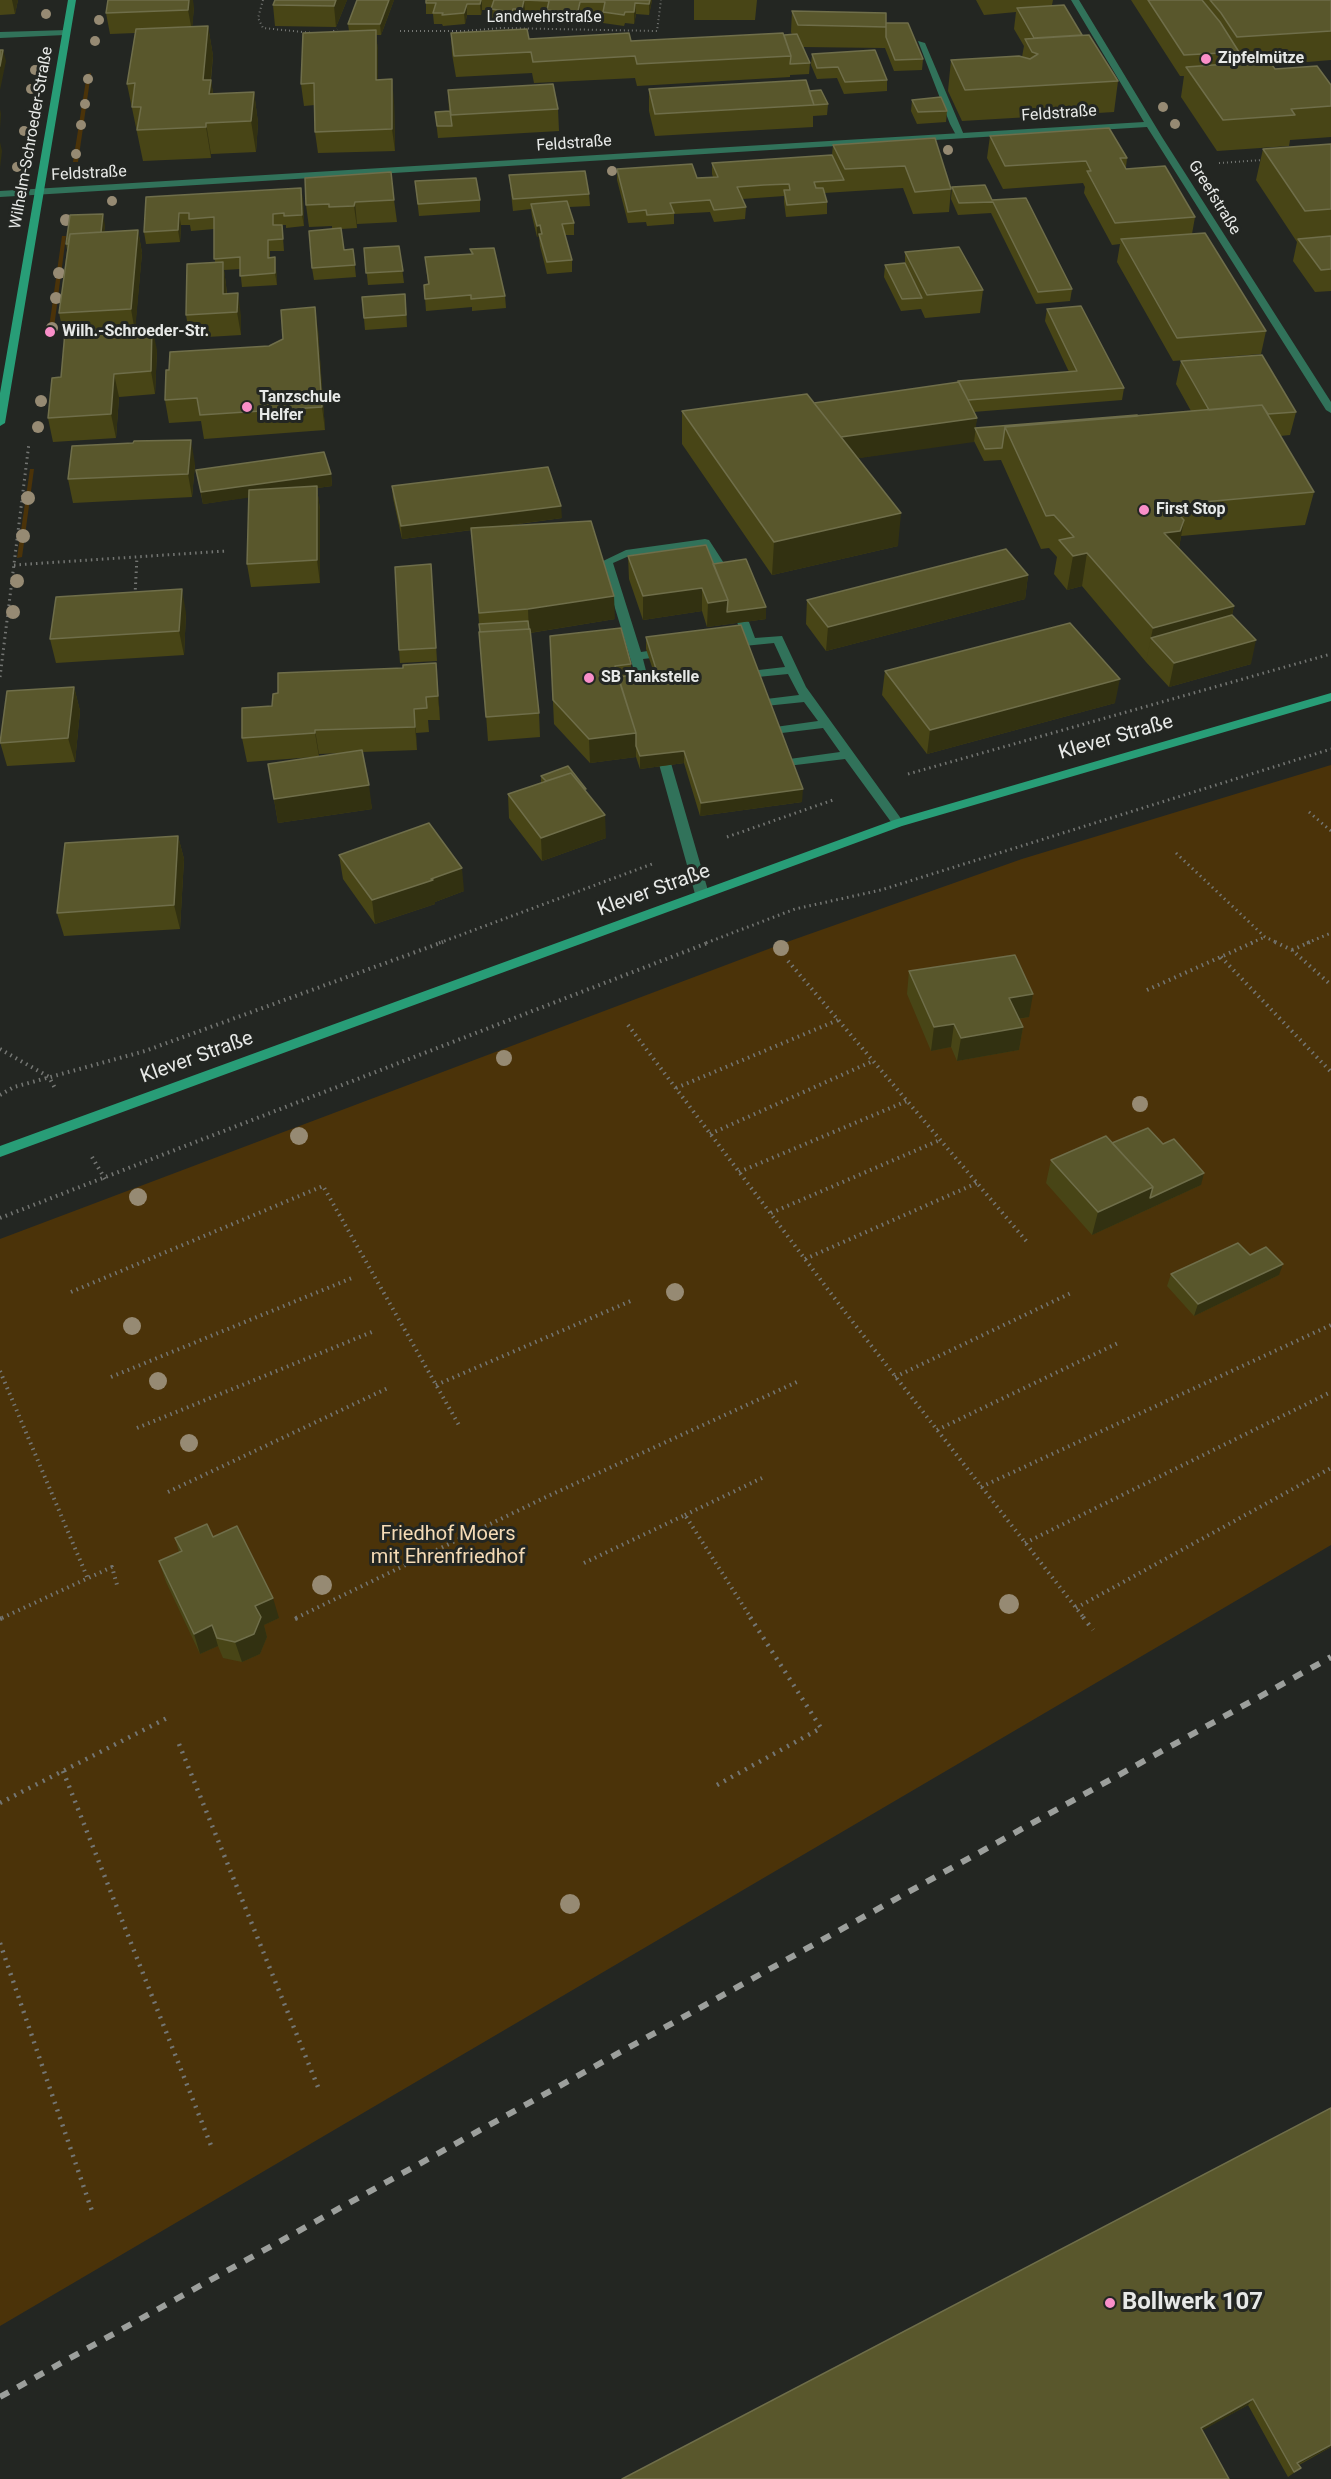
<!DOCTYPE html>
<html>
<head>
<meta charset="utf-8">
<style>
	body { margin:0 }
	canvas { display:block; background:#232622 }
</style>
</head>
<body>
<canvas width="1331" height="2479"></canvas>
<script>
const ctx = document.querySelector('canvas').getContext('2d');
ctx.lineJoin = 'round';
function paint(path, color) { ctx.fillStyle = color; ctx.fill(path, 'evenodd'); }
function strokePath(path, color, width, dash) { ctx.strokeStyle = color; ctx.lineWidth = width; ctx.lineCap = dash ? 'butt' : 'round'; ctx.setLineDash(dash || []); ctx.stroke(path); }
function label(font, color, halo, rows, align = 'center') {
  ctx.font = font + ' Roboto,sans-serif'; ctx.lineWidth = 6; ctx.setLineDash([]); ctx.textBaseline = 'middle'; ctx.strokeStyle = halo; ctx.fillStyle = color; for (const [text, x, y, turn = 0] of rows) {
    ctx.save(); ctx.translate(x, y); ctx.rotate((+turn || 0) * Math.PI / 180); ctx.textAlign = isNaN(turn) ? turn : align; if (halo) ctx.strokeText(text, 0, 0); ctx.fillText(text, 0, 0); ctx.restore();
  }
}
const green = new Path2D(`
	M91,73L78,162H73L87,74Z
	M62,236H66L53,335H48Z
	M30,469H34L22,557L17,558Z
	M1331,765V1545L0,2326V1239L787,942L1022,859Z`);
const pathFar3 = new Path2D(`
	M263,0L258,18L263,28L313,33
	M400,31H464L501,28L657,31L661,0
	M330,33L337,29
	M1219,163L1263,160`);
const pathFar2 = new Path2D(`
	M14,565L226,551
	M135,595L137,557
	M0,677L29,443
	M908,774L1331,654
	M1309,812L1331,831
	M727,837L833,800
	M1176,853L1265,937L1278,943
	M439,943L652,864
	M706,943L795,909L881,890L1331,749
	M1251,943L1265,937
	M1307,943L1331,933`);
const pathFar1 = new Path2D(`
	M1275,942L1292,950L1331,985
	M1292,950L1310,942
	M1221,957L1331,1072
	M788,961L1028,1243
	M1147,990L1254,942
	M628,1025L845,1312L1084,1618
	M0,1049L49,1077L56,1090
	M676,1088L838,1020
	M0,1095L14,1087L145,1051L443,942
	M710,1134L873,1061
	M92,1157L105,1179
	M739,1172L907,1101
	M771,1213L940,1140
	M0,1218L710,942
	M805,1259L977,1183
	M71,1292L323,1186L460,1427
	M0,1371L88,1579
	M111,1377L352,1278
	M895,1377L1073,1292
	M436,1385L633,1300
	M137,1428L372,1332
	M937,1430L1118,1343
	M981,1487L1331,1325
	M168,1492L388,1388
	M685,1515L762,1478
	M1025,1543L1331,1392
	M584,1563L685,1515L751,1618
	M1076,1608L1331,1468
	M2,1618L112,1567L117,1585
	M296,1618L544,1498L799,1381`);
const path = new Path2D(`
	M1083,1617L1093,1630
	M0,1619L5,1617
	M295,1619L300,1617
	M179,1744L320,2092
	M63,1771L212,2148
	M717,1785L821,1728L750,1617
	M0,1803L169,1717
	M0,1943L93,2214`);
const lane = new Path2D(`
	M918,41L925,43L964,135L963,137H957L950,124Z
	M705,539L709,540L731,574L729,576H721L702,546L629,556L613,563L641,652L668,648L674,652L668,656L643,659L652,694L650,697H642L601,562L626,550Z
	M743,619L749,622L755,638L782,636L806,687L902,820L904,823L902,826H894L845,759L771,768L769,765L771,762L775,761L840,752L823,728L757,736L755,733L761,729L818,721L804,702L746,708L744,705L750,701L799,695L788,674L737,679V673L741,672L785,667L774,643L724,648V642L744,640L737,622Z
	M660,742L666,746L709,894L707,897L702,898L695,894L654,746Z`);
const street = new Path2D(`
	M1071,0H1079L1162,137L1331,402V413L1326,410L1147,127L0,197V191L1144,122Z
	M68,30L69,32L65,35L0,38V32Z`);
const secondary = new Path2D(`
	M68,0H76L5,423L0,426V393Z
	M1331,693V701L902,826L0,1157V1146L894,820Z`);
const rail = new Path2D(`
	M0,2397L1331,1657`);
const trees = [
	[46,14,5],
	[99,20,5],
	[95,41,5],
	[35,70,5],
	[88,79,5],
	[31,89,5],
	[85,104,5],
	[1163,107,5],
	[1175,124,5],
	[81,125,5],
	[24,131,5],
	[948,150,5],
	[76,154,5],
	[17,167,5],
	[612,171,5],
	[112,201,5],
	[66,220,6],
	[59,273,6],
	[56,298,6],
	[52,328,6],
	[41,401,6],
	[38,427,6],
	[28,498,7],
	[23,536,7],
	[17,581,7],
	[13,612,7],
	[781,948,8],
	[504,1058,8],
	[1140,1104,8],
	[299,1136,9],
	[138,1197,9],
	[675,1292,9],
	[132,1326,9],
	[158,1381,9],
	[189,1443,9],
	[322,1585,10],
	[1009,1604,10],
	[570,1904,10]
];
const wall = new Path2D(`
	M0,0H18L15,14L0,15Z
	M275,0H347L336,27L275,26L273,5Z
	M357,0H394L381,35H376L378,51V80L394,101L395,151L318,153L315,132V105L304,106L301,84L349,31L348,24Z
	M426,0H652L649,15L636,14L634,24L625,23L624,26L603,23V13H580L578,22H569V24L548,21L547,12L525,11L523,20H513V23L492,20V10H482L481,15H467L465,24L443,26L442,24H434L433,14H426Z
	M694,0H757L755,20H694Z
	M976,0H1053L1052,5L1082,35L1118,81L1114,112L962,121L948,91L951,60L1022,57L1024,46L1014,29L1016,12L984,15Z
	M1131,0H1331V60L1271,65L1275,69L1331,85V137L1290,140L1289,146L1217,151L1181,97L1184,76H1180Z
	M194,7L192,27L208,26L213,56L211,80L213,94L254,92L258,123L256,152L211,154V158L143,161L127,84L135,33L110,34L106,13Z
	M792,11L886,23L923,59L922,70L894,71L885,48L803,47L810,63L809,74L790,75V77L637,86L635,78L534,83L532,73L456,77L452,54L451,33L529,39L631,41L792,35L791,32Z
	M812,54L887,80V91L844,94L837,78L817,79L811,65Z
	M649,89L809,91L828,104L827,115L813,116V127L655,136L649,111Z
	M448,90L558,109L559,131L438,138L435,112L449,111Z
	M912,100L947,111L946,122L917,124L911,111Z
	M990,136L1127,158L1126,167V169L1195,217L1192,234L1266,331L1261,354L1173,361L1117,262L1120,244L1112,245L1084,193L1085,187L1083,183L1003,189L987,158Z
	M935,138L951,189L949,212L913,214L903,188L824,193L827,202V214L786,217L784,202V196L742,199L746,207L745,219L714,222L710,212L674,214V224L647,226L646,222L628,223L617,180V169L697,178L713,177L712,174V163L832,155L833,145Z
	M1331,144V291L1315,292L1293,261L1297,242L1256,180L1263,149Z
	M509,175L589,194L590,206L569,207L574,223V235H565L572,260V272L547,274L540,246L539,237H537L532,216L531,209L513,211Z
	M415,181L480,200V212L419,216Z
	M952,187L992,200L1072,289L1070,301L1036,304L991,213L958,215L951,199Z
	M146,197L303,199L304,226L286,228V225H282L284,251H270V257L276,269L277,285L242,287L240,269L224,270L226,285L227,294L241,316V335L190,338L186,315L215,263L214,229L191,231L190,225H181L180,242L146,244L144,232Z
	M394,200L397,222L357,224V228L341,229L344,250L353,249L356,277L314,280L312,268L332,229V226L309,227L306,205Z
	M105,225L104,232L138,230L142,253L135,328L157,350L155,394L119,397L116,438L53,442L48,418L61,377L65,336H64L59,313L67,250L66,244Z
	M399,246L404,283L368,285L364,248Z
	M470,249L505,296L506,308L472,311V307L426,311L424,285L428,284L425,257L471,254Z
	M905,252L983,290L980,313L925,318L921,309L901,311L884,277L885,265L905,263Z
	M362,297L406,306L407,327L365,330Z
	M1047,309L1124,388L1122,400L973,412L977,418L975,428L1191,411L1176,384L1181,361L1296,412L1290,435L1280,436L1314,492L1305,525L1181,536L1179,548L1234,606L1232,615L1251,664L1169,687L1146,662L1082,586L1067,590L1054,574L1057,557L1049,548L1041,549L1001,460L984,461L974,441L858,458L898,546L772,575L682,444V411L814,403L957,383L958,381L1069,372L1045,321Z
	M318,330L325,430L204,439L201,421L169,423L165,400L169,370L269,346Z
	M195,464L192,497L73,503L68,479Z
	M196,470L331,474L332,486L317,488L320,510V583L251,587L247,564L249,497L203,504Z
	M392,486L562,518L497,527L615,619L530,633L539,713L540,737L488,741L472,530L402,539L393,498Z
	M628,556L713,564L766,619L707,627L702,611L643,620L629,579Z
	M431,564L437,661L400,663L399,650Z
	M1028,575L1025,599L826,651L806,624L807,600Z
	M186,613L184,655L56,663L50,639Z
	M550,636L631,664V675L654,673L646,649V637L802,802L700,816L684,763L640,769L636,757L590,763L554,724Z
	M436,663L440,720H428L429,732L416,733L417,750L362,752L372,809L278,823L268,764L314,757L247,762L242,738L272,706L278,693L403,668ZM344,753L319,756V754Z
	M885,671L1115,703L927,754L882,695Z
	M74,687L80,711L75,762L7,766L0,742Z
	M541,776L586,792L606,838L542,861L509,818L508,794L541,783Z
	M178,836L184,859L180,929L64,936L57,913Z
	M339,855L464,891L435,902V904L375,924L343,879Z
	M909,971L1029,1017L1019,1019L1023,1027L1019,1050L957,1061L951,1047L931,1051L907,994Z
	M1112,1143L1201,1185L1092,1235L1046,1183L1051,1160Z
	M1250,1255L1279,1275L1194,1316L1167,1286L1171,1274Z
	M213,1537L279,1618L264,1625L267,1637L260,1654L242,1662L223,1658L218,1646L200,1654L166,1582L159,1561L179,1552L175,1538Z
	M1331,2108V2447L1299,2465L1301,2468L1288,2477L1248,2405L1202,2430L622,2479Z`);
const shadedWall = new Path2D(`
	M12,0H18L15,14Z
	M189,0H193L194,7L192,31L188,10Z
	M336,0H347L336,27L334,6Z
	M389,0H394L381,35L380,24Z
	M482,0V10L481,15L480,4Z
	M524,0L525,11L523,20L522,9Z
	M650,0H652L649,15V4Z
	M580,2V13L578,22V11Z
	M635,3L636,14L634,24V12Z
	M467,4V15L465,24L464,13Z
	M208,26L213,56L207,111L203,80Z
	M376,30L378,51V101L376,80Z
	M3,50L6,61L0,90V66Z
	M392,79L394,101L395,151L392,129Z
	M211,80L215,110L214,124L209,94Z
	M254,92L258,123L256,152L251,121Z
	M0,109L1,114L0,129Z
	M206,123L211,154V158L206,127Z
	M0,142L2,151L0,168Z
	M301,188L303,199L304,226L302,215Z
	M355,202L357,224V228L354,206Z
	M179,213L181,225L180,242L178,230Z
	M103,214L105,225L103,246L100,235Z
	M540,225L541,237L539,234V237H537V226Z
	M138,230L142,253L135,332L131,309Z
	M275,257L276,269L277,285L275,273Z
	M223,262L226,285L227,313L223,294Z
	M238,293L241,316V335L237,312Z
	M315,307L318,330L325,430L322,407Z
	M152,327L157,350L155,394L151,371Z
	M114,374L119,397L116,438L111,414Z
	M977,418L974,442L832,462L833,438Z
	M191,440L195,464L192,497L188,474Z
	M331,474L332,486L317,488L320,510V583L317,560V488L203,504L201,492Z
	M561,506L562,518L402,539L401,526Z
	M901,513L898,546L772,575L774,542Z
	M1184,520L1178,553L1164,533Z
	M1087,553L1082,586L1067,590L1073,556Z
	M1028,575L1025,599L826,651L828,627Z
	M702,588V611L643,620V596Z
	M182,589L186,613L184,655L179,631Z
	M614,596L615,619L529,633L528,609Z
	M728,600L766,607V619L707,627L708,603Z
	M1234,606L1226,639L1151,638L1146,662L1153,628Z
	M1256,640L1251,664L1169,687L1174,663Z
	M436,663L438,686L440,720L438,696Z
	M1120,679L1115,703L927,754L930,730Z
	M74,687L80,711L75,762L68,738Z
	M414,709L416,733L417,750L415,727Z
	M315,730L319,754V757L315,733Z
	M636,733V757L590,763L589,739Z
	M684,751V763L640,769V756Z
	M369,785L372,809L278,823L274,799Z
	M803,789L802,802L700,816L701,803Z
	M605,815L606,838L542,861L541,838Z
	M178,836L184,859L180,929L174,905Z
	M462,868L464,891L435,902V904L375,924L372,900Z
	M1033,994L1029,1017L1005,1021L1009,998Z
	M954,1024L951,1047L931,1051L934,1027Z
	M1023,1027L1019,1050L957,1061L961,1038Z
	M1204,1173L1201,1185L1092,1235L1098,1212L1153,1187Z
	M1283,1264L1279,1275L1194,1316L1198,1304Z
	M273,1598L279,1618L264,1625L267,1637L260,1654L242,1662L235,1642L255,1606Z
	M212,1625L218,1646L200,1654L194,1634Z
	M1253,2399L1248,2405L1196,2434L1201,2428Z
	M1331,2445V2447L1291,2468L1297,2463Z`);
const building = new Path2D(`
	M108,0H189L188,10L106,13Z
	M275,0H336L334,6L273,5Z
	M357,0H389L380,24H348Z
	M426,0H481L480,4H467L464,13L442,15L443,13H433L436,3H426Z
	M494,0H650L649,4L635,3L634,12H625L624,15L603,12L605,2H580L578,11H569L568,13L547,10L549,1L524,0L522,9H513L512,12L491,9Z
	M1148,0H1202L1220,22L1239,52L1184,55Z
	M1210,0H1331V31L1237,37L1221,13Z
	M1064,5L1082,35L1034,38L1017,8Z
	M792,11L886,13V27L798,25Z
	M886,23H908L923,59L895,60L886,37Z
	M208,26L203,80H211L209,94L254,92L251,121L206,123V127L137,130L141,107H132L135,83L127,84L136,29Z
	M527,29L529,39L629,33L631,41L783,33L791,56L637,64L635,56L533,62L531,52L454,56L451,33Z
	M376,30V80L392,79V129L315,132L314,83L301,84L303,33Z
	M797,34L810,63L790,64L791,56L784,35Z
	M1089,35L1118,81L965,90L951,60L1019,56L1030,59L1038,54L1032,52L1025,39Z
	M0,50H3L0,66Z
	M875,50L887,80L845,82L838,67L817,68L812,54Z
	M1269,61L1275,69L1317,66L1331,85V106L1291,109L1295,115L1223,120L1186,67Z
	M806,80L814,105L655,114L649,89Z
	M553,84L558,109L451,115L448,90Z
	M821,90L828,104L814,105L809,91Z
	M941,97L947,111L918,112L912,100Z
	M450,111L452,126H437L435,112Z
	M1109,128L1127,158H1120L1126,169L1165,166L1195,217L1115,223L1087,171H1091L1086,161L1005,166L990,136Z
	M935,138L951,189L915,192L905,166L845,169L833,145Z
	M1331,144V209L1305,211L1263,149Z
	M832,155L844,180L814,182L816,188H823L827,202L787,205L784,190H790L789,184L764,185L737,187L746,207L714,210L710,200L670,203L674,213L647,215L646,210L628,212L617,169L692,164L697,178L718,177L712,163Z
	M585,171L589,194L513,199L509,175Z
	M391,172L394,200L355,202L354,206L329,207V204L306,205L305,178Z
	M476,178L480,200L418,204L415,181Z
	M985,185L992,200L1026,198L1072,289L1038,292L993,202L959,203L952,187Z
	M301,188L302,215L284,216V213L273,214V225H282L283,239L268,240V258L275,257V273L240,276V257L214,259V217L189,219V213H179L178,230L144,232L146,197Z
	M567,201L574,223L562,224L572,260L547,262L539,234H542L540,225L537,226L531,204Z
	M103,214L101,232L70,234L68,244H66L70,215Z
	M341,228L344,250L353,249L355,265L312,268L309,231Z
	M138,230L131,309L59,313L70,234Z
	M1205,233L1266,331L1177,338L1121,239Z
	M1331,236V269L1321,270L1298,239Z
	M399,246L403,271L366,273L364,248Z
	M959,247L983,290L927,295L905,252Z
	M494,248L505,296L471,299V295L425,299L424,285L429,284L425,257L473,254L470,249Z
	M223,262V294L238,293L237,312L186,315L187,264Z
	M905,263L922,298L902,299L885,265Z
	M405,294L406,315L364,318L362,297Z
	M1081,306L1124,388L968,400L958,381L1077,371L1047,309Z
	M315,307L322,407L200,415L197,398L165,400L166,370H169L170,352L269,346L283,339L281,310Z
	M152,327L151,371L114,374L111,414L48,418L52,378L61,377L65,332Z
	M1262,355L1296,412L1268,414L1262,405L1209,410L1181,361Z
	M959,382L977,418L841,437L814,403Z
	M807,394L901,513L774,542L682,411Z
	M1262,405L1314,492L1170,505L1184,520L1180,531L1164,533L1234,606L1153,628L1087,553L1073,556L1059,540L1074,537L1054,515L1046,516L1005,427Z
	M1137,415L1138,416L1005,427L1002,448L985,449L975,428Z
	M191,440L188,474L68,479L72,446L133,443L134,441Z
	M324,452L331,474L201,492L196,470Z
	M548,467L561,506L401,526L392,486Z
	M317,486V560L247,564L249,490Z
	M591,521L614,596L528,609L479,613L471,528Z
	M706,545L728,600L708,603L702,588L643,596L628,556Z
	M1006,549L1028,575L828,627L807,600Z
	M746,559L766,607L727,612L728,600L713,564Z
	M431,564L436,648L399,650L395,567Z
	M182,589L179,631L50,639L56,597Z
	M1232,615L1256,640L1174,663L1151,638Z
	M528,621L529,629L480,632L479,624Z
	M1070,623L1120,679L930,730L885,671Z
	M741,625L803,789L701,803L684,751L640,756L636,746V733L618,677L657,672L646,637Z
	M621,628L631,664L615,666L636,733L589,739L553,700L550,636Z
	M530,629L539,713L486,717L479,632Z
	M436,663L438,696L426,697L427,708L414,709L415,727L315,730V733L242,738V708L272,706L273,694L278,693V673L403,668V665Z
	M74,687L68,738L0,743L7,691Z
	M362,750L369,785L274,799L268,764Z
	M568,766L586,789H584L571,773L546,781L541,776Z
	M571,773L605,815L541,838L508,794Z
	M429,823L462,868L431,879L433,880L372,900L339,855Z
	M178,836L174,905L57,913L65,843Z
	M1015,955L1033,994L1009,998L1023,1027L961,1038L954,1024L934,1027L909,971Z
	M1148,1128L1163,1144L1174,1139L1204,1173L1150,1198L1153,1187L1112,1143Z
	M1106,1136L1153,1187L1098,1212L1051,1160Z
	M1238,1243L1250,1255L1266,1247L1283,1264L1198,1304L1171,1274Z
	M207,1524L213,1537L237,1526L273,1598L255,1606L261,1617L254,1634L235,1642L217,1638L212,1625L194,1634L159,1561L182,1551L175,1538Z
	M1331,2108V2445L1297,2463L1301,2468L1294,2472L1253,2399L1201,2428L1229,2479H622Z`);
const markers = [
	[1206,59,6,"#f98fc9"],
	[50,332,6,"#f98fc9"],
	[247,407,6,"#f98fc9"],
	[1144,510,6,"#f98fc9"],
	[589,678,6,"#f98fc9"],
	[1110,2303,6,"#f98fc9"]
];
const farStreetnames = [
	["Landwehrstraße",544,18],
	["Feldstraße",1059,114,-4],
	["Wilhelm-Schroeder-Straße",32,138,-80],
	["Feldstraße",574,144,-4],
	["Feldstraße",89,174,-3],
	["Greefstraße",1214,198,58]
];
const farPoinames = [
	["Zipfelmütze",1218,59],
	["Wilh.-Schroeder-Str.",62,332],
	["Tanzschule",259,398],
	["Helfer",259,416],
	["First Stop",1156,510],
	["SB Tankstelle",601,678]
];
const streetNames = [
	["Klever Straße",1116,738,-16],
	["Klever Straße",654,891,-20],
	["Klever Straße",197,1058,-20]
];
const parkNames = [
	["Friedhof Moers",448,1535],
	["mit Ehrenfriedhof",448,1558]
];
const nearPoinames = [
	["Bollwerk 107",1122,2303]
];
paint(green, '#4b3309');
strokePath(pathFar3, '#747673', 2, [1, 3]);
strokePath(pathFar2, '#747673', 3, [1.5, 4]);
strokePath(pathFar1, '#747673', 4, [1.5, 4.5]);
strokePath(path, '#747673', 4.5, [2, 6]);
paint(lane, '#31725a');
paint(street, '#31725a');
paint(secondary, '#289d77');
strokePath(rail, '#9c9f9c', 6, [10, 10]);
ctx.fillStyle = '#968a73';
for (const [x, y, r] of trees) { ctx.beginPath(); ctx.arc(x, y, r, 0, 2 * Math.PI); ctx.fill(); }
paint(wall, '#484516');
paint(shadedWall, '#323111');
paint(building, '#59572c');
strokePath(building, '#6f6e4a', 1.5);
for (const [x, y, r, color] of markers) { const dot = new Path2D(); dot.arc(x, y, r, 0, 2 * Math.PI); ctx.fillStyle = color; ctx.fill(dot); strokePath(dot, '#232622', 2); }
label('16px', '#e7e9e7', '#232622', farStreetnames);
label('bold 16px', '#e7e9e7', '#232622', farPoinames, 'left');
label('20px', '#e7e9e7', '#232622', streetNames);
label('20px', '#f5dbb6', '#232622', parkNames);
label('bold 24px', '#e7e9e7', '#232622', nearPoinames, 'left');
</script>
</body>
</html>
